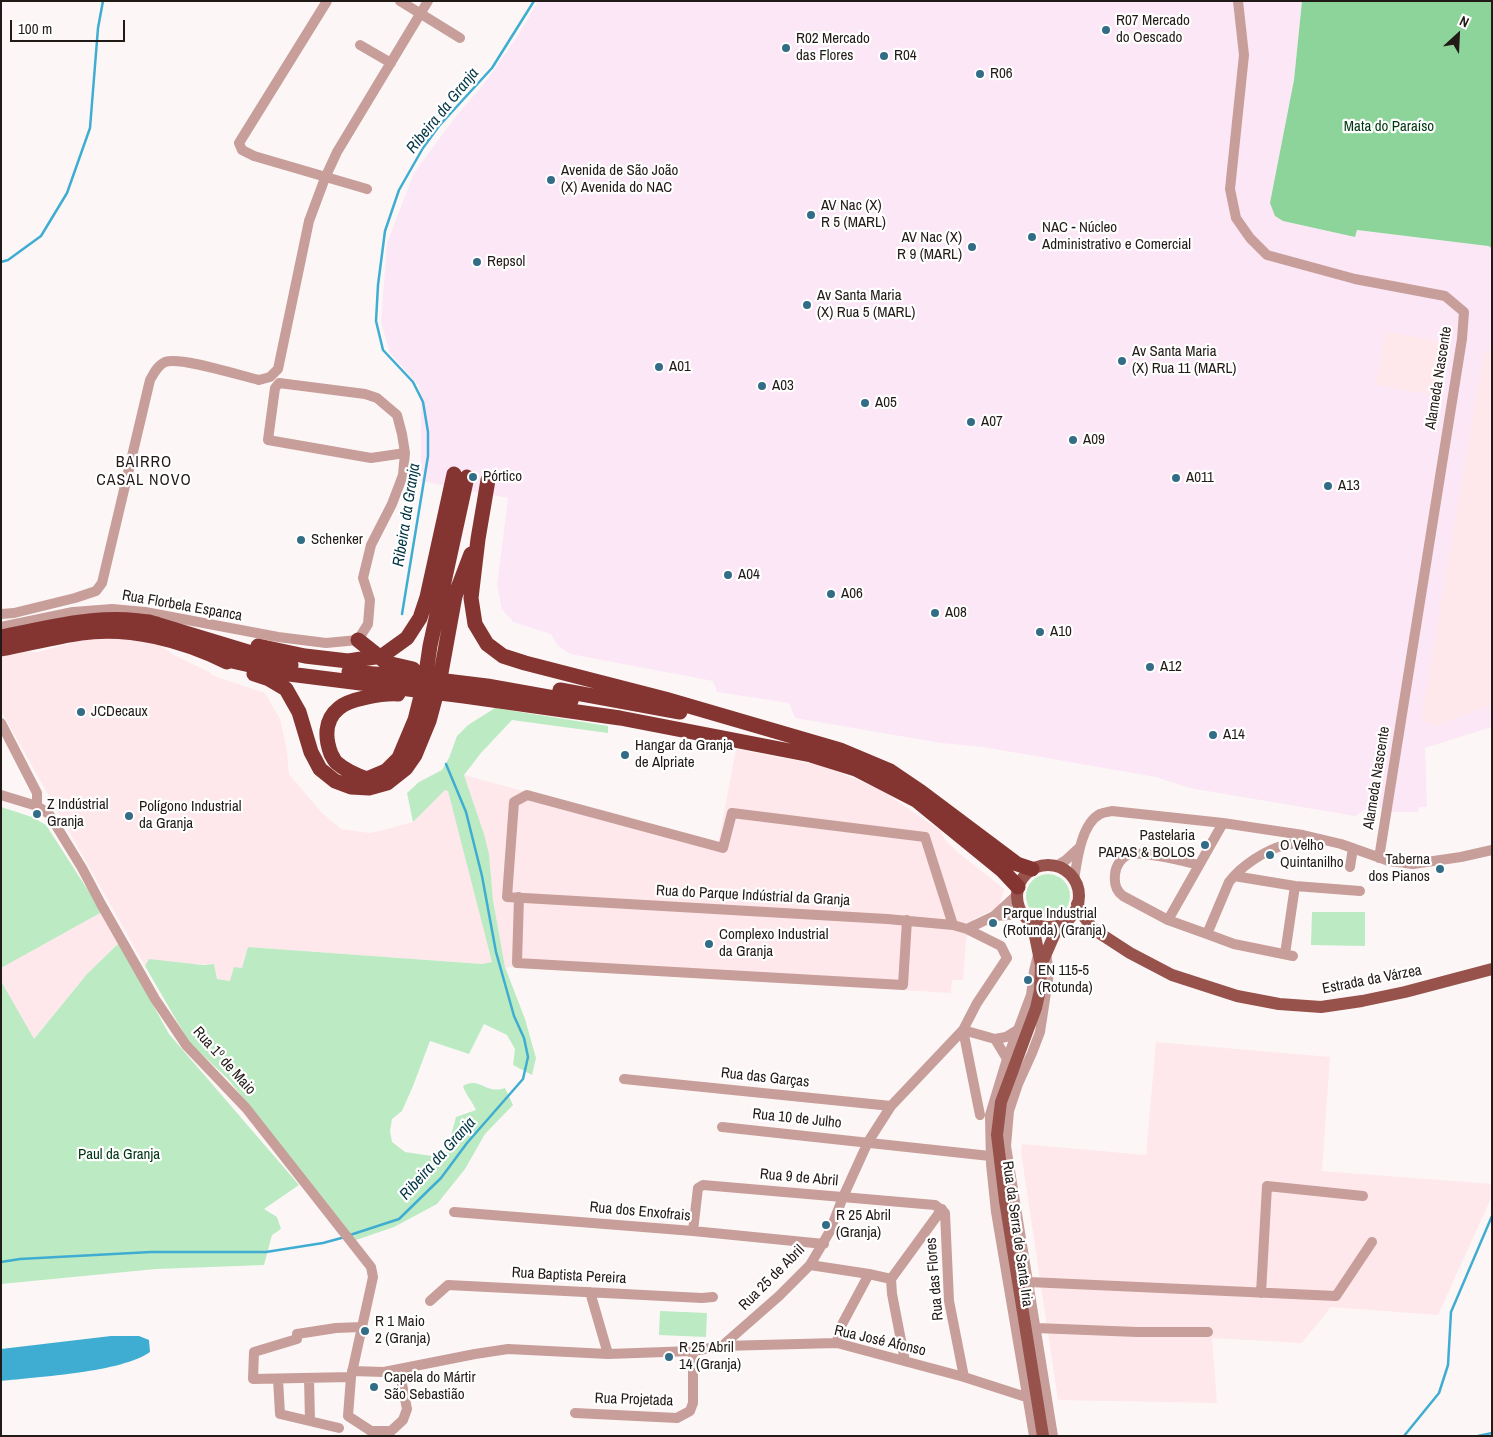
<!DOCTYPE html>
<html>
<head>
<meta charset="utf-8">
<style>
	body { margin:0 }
	#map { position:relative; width:1493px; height:1437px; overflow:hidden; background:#fcf7f6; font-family:"Archivo Narrow",sans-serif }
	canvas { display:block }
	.frame { position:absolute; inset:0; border:2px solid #221a17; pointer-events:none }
	.north { position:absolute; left:1433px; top:10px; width:50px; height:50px; -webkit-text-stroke:4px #fff; paint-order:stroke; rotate:25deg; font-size:14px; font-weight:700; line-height:20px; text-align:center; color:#221a17 }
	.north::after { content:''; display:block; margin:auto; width:18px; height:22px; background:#221a17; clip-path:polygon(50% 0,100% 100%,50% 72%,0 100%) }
	.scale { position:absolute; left:10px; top:20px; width:115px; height:22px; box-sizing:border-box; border:2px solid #221a17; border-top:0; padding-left:6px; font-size:15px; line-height:18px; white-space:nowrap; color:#221a17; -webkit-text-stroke:4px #fff; paint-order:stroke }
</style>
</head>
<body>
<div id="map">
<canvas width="1493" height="1437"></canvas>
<div class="frame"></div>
<div class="north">N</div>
<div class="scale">100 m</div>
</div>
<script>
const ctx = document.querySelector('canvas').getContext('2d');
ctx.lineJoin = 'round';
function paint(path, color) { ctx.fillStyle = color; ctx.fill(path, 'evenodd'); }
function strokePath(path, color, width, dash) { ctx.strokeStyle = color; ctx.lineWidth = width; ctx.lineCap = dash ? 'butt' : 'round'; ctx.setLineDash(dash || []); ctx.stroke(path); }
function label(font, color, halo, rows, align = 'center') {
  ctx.font = font + ' "Archivo Narrow",sans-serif'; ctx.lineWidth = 4.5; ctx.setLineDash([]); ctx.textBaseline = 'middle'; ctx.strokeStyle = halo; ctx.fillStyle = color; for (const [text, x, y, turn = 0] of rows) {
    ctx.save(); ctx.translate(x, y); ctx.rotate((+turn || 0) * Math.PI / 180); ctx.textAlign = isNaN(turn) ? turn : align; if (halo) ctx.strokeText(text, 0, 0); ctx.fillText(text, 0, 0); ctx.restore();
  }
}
const commercial = new Path2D(`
	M538,1H1302L1294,80L1283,221L1355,237L1356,230L1488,246L1492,248V727L1425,748L1427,807H1419L1418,812H1392L1382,809L1374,804L1355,816L1189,788L1156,777L1127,772L983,747L941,743L795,718L789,703L717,692L713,681L570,654L557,645L551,634L513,622L502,609L497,586L508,498L421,481V409L419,386L390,353L381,323L387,243L414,173L453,120L487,80L519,34Z`);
const industrial = new Path2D(`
	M1385,331L1440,341L1447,345L1449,353L1443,386L1440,391L1432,395L1376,385Z
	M1484,350L1492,352V704L1435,727L1421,719Z
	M107,637L133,638L158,644L176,656L211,673V675L265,693L280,719L287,751L289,774L321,812L341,829L370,833L380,831L413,822L445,790H448L493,962L482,964L248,947L242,969L230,981L217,979L214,964L147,965L145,966L1,711V655L23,652H39L78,641Z
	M736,749L824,766L881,790L941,831L945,840L960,854L1004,889L999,907L974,919L966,940L963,980H952L951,993L505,967L493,900L489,854L484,834L464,775L718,844Z
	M102,912L119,943L87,974L33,1040L1,981V968Z
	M1156,1042L1330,1057L1322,1171L1492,1184V1196L1438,1315L1331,1307L1302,1343L1212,1338L1217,1403L1058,1400L1021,1152L1022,1144L1146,1155Z`);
const green = new Path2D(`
	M495,708L608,726V733L512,720L481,753L464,775L484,834L489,854L493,900L505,967L525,1019L536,1058L532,1075L513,1065L515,1049L507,1035L484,1024L469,1054L430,1041L413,1086L402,1111L392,1119L390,1131L392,1142L405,1152L445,1158L456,1117L476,1110C472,1101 466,1095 463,1086C480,1076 485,1095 505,1088L513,1105L485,1134L465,1169L437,1204L394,1227L356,1240L248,1104L227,1078L189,1042L145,966L149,959L203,965L214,964L217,979L230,981L234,967L242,968L248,947L482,964L492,962L448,791L445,790L413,822L407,793L419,782L442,770L449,758L457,736L468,725Z
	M1,807L32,817L46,825L102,912L1,968Z
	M1026 896a22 22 0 1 1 44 0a22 22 0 1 1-44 0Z
	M1312,912H1365V946L1311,945Z
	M119,943L169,1034L299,1185L264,1209L277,1217L281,1229L272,1235L264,1265L156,1269L1,1284V981L34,1039L87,974Z
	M660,1311L707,1313L706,1337L659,1335Z`);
const forest = new Path2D(`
	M1302,1H1492V248L1488,246L1357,230L1355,237L1283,221L1275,216L1270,203L1294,80Z`);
const water = new Path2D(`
	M111,1336H139L149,1340L150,1352C123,1372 37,1377 1,1381V1349Z`);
const stream = new Path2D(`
	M1,262L8,260L41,236L67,193L90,128L98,28L103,1
	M402,614L428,456V432L423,402L413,382L383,350L376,321L378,285L385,231L399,190L423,148L439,126L492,68L534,1
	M350,1235L399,1219L441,1178L467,1143L523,1079L528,1057L524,1038L514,1016L496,952L482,876L466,812L446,764
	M1,1262L20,1259L151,1252H266L323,1243L345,1237
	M1404,1436L1439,1393L1448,1365L1451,1312L1492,1216
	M1478,1436L1492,1433`);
const minor = new Path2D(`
	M327,1L239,143L242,150L254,156L367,189
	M400,1L460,38
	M1238,1L1244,55L1230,189L1236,218L1250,238L1267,255L1355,279L1445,296L1464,312L1462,339L1379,858
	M360,45L391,63
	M1,614L14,613L75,598L96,591L102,583L150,380C154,373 158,365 165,362C180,356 241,376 259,380L270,377L278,369L309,221L325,178L337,152L428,1
	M1,627L73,612L112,609L145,612L278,637L326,643L358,640L368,624L370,600L363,578L371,545L392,504L403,475L405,453L402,434L397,415L377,398L365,394L279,383L275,388L268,440L371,458L405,453
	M1,723L37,793V806
	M1,795L37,806L49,814L82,868L101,904L155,999L186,1045L246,1108L371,1267L373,1277L351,1377L348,1416
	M1198,865C1185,861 1142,851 1130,854C1121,857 1115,867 1115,875C1114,884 1116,891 1123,896L1168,920L1207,934L1234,944L1293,956
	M1056,866L1066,860L1080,847
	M1350,867L1353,848
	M1234,876L1295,886L1360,891
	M1074,880C1077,861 1081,824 1100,814C1104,812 1109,812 1112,811L1223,823L1303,835L1341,844L1389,861L1413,864L1461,857L1492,850
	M519,897L517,963L903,985L907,920
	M994,916L1017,895
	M1168,920L1223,823
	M967,929L994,916L1023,914
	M1207,934L1229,882C1241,866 1265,850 1285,845C1295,843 1306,842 1316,840
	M1046,953L1049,973L1040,1032L1032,1053L1018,1084L1009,1111L1006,1146L1053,1436
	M1285,954L1295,886
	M963,1030L980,1115
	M963,1030L995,1039L1007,1059
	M995,1039L1006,1037L1019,1029
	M624,1079L891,1106
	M722,1127L990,1156
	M454,1212L693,1231L824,1244
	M693,1231L698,1188L703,1185L935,1205L945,1213L949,1301L964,1377
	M810,1265L869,1274
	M891,1279L942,1209
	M1029,1282L1336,1296L1372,1242
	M590,1292L608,1354
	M1261,1293L1267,1186L1363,1196
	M430,1301L448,1285L702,1298L713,1297
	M1036,1328L1137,1332H1208
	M837,1343L839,1330L869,1274L891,1279L892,1294L905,1361
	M722,1346L837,1343L964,1377L1026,1397
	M352,1371L384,1372L475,1354L508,1349L608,1354L693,1351L722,1346L779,1296L810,1265L830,1231L843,1197L868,1142L891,1106L963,1030L977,1003L1007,958L1001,946L967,929L953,925L887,919L507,897L514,802L527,795L723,848L732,813L925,837L953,925
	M351,1377L253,1379L254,1352L297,1339V1334L336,1328L362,1327
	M309,1378L310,1421
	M278,1379L280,1414L339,1428
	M575,1413L677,1418L690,1411L693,1403V1351
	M348,1416L371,1431H391L403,1420L407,1409L399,1369
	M1034,1436L996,1212L991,1164L990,1115L1007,1059L1031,995L1034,971L1038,955`);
const major = new Path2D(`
	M1017 896a31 31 0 1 1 62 0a31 31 0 1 1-62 0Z
	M1077,904L1085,918L1093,929L1130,953L1172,975L1237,996L1279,1004L1321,1007L1362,1001L1405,992L1492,969
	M1029,920L1035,936L1041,965L1040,990L1036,1008L1001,1102L997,1135L1005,1201L1043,1436
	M1041,965L1059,924`);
const highway = new Path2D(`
	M488,480L478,539L471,598L475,624L487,644L503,656L525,663L665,699L840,750L890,771L921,792L1017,864L1032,869
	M149,622L291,665
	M1,637C53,627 105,612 157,624
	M358,640L387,663L413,669
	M258,646L305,656L348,661L382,656L407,638L420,618L427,597L454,474
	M1,649C28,644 54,637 81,633C129,626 183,640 227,662
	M219,658L289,674L464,696L620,718L811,755L856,769L916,800L1003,871L1018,887
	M349,672L413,677L487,686L571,701
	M254,674L269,679L286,689L299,712L311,752L320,769L335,781L351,787L369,788L387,783L406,768L415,755L429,721L439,684L455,596L471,554
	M560,690L680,712
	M398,694C383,693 349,699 339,708C324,720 325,738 331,754C333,757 334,761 337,763C346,771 356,775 367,779L386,771L399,758L415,720L425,680L430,646L467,477`);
const markers = [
	[1106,30,5,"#336c86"],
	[786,48,5,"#336c86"],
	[884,56,5,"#336c86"],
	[980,74,5,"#336c86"],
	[551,180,5,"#336c86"],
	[811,215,5,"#336c86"],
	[1032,237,5,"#336c86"],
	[972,247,5,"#336c86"],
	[477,262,5,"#336c86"],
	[807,305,5,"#336c86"],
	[1122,361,5,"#336c86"],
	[659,367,5,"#336c86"],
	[762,386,5,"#336c86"],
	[865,403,5,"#336c86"],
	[971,422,5,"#336c86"],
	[1073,440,5,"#336c86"],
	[473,477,5,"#336c86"],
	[1176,478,5,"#336c86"],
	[1328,486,5,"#336c86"],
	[301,540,5,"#336c86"],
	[728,575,5,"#336c86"],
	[831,594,5,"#336c86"],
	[935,613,5,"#336c86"],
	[1040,632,5,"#336c86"],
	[1150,667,5,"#336c86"],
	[81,712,5,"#336c86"],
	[1213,735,5,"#336c86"],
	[625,755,5,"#336c86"],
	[37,814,5,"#336c86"],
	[129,816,5,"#336c86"],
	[1205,845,5,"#336c86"],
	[1270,855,5,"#336c86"],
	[1440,869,5,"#336c86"],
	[993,923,5,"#336c86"],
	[709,944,5,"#336c86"],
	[1028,980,5,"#336c86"],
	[826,1225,5,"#336c86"],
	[365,1331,5,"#336c86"],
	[669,1357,5,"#336c86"],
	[374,1387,5,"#336c86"]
];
const poiNames = [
	["R07 Mercado",1116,21],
	["do Oescado",1116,38],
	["R02 Mercado",796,39],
	["das Flores",796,56],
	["R04",894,56],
	["R06",990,74],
	["Avenida de São João",561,171],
	["(X) Avenida do NAC",561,188],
	["AV Nac (X)",821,206],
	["R 5 (MARL)",821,223],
	["NAC - Núcleo",1042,228],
	["Administrativo e Comercial",1042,245],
	["AV Nac (X)",962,238,"right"],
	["R 9 (MARL)",962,255,"right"],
	["Repsol",487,262],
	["Av Santa Maria",817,296],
	["(X) Rua 5 (MARL)",817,313],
	["Av Santa Maria",1132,352],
	["(X) Rua 11 (MARL)",1132,369],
	["A01",669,367],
	["A03",772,386],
	["A05",875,403],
	["A07",981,422],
	["A09",1083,440],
	["Pórtico",483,477],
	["A011",1186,478],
	["A13",1338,486],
	["Schenker",311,540],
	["A04",738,575],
	["A06",841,594],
	["A08",945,613],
	["A10",1050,632],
	["A12",1160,667],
	["JCDecaux",91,712],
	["A14",1223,735],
	["Hangar da Granja",635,746],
	["de Alpriate",635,763],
	["Z Indústrial",47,805],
	["Granja",47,822],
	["Polígono Industrial",139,807],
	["da Granja",139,824],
	["Pastelaria",1195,836,"right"],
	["PAPAS & BOLOS",1195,853,"right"],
	["O Velho",1280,846],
	["Quintanilho",1280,863],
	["Taberna",1430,860,"right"],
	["dos Pianos",1430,877,"right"],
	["Parque Industrial",1003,914],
	["(Rotunda) (Granja)",1003,931],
	["Complexo Industrial",719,935],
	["da Granja",719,952],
	["EN 115-5",1038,971],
	["(Rotunda)",1038,988],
	["R 25 Abril",836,1216],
	["(Granja)",836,1233],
	["R 1 Maio",375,1322],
	["2 (Granja)",375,1339],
	["R 25 Abril",679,1348],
	["14 (Granja)",679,1365],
	["Capela do Mártir",384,1378],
	["São Sebastião",384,1395]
];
const parkNames = [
	["Mata do Paraíso",1389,127],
	["Paul da Granja",119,1155]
];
const streetNames = [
	["Alameda Nascente",1439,378,-81],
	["Rua Florbela Espanca",182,606,10],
	["Alameda Nascente",1377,778,-81],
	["Rua do Parque Indústrial da Granja",753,896,3],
	["Estrada da Várzea",1372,980,-11],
	["Rua 1º de Maio",224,1061,48],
	["Rua das Garças",765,1078,6],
	["Rua 10 de Julho",797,1119,6],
	["Rua 9 de Abril",799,1178,5],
	["Rua dos Enxofrais",640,1212,5],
	["Rua da Serra de Santa Iria",1017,1234,82],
	["Rua Baptista Pereira",569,1276,3],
	["Rua 25 de Abril",772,1278,-45],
	["Rua das Flores",935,1279,-95],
	["Rua José Afonso",880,1341,13],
	["Rua Projetada",634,1400,2]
];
const waterNames = [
	["Ribeira da Granja",443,111,-51],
	["Ribeira da Granja",407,515,-81],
	["Ribeira da Granja",438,1159,-48]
];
const neighbourhoodNames = [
	["BAIRRO",144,463],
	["CASAL NOVO",144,481]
];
paint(commercial, '#fce7f7');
paint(industrial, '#fee8ec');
paint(green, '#bceac3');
paint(forest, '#8cd499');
paint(water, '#3fadd1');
strokePath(stream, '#3fadd1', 2.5);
strokePath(minor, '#c89e9a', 10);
strokePath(major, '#98524c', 12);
strokePath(highway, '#853531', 15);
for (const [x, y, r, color] of markers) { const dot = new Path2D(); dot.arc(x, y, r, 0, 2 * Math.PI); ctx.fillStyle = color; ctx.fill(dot); strokePath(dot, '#fff', 2); }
label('15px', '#221a17', '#fff', poiNames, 'left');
label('15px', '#003611', '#fff', parkNames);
label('15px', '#221a17', '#fff', streetNames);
label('italic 16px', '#023544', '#fff', waterNames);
ctx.letterSpacing = '1px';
label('16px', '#221a17', '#fff', neighbourhoodNames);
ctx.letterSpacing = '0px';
</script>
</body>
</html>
